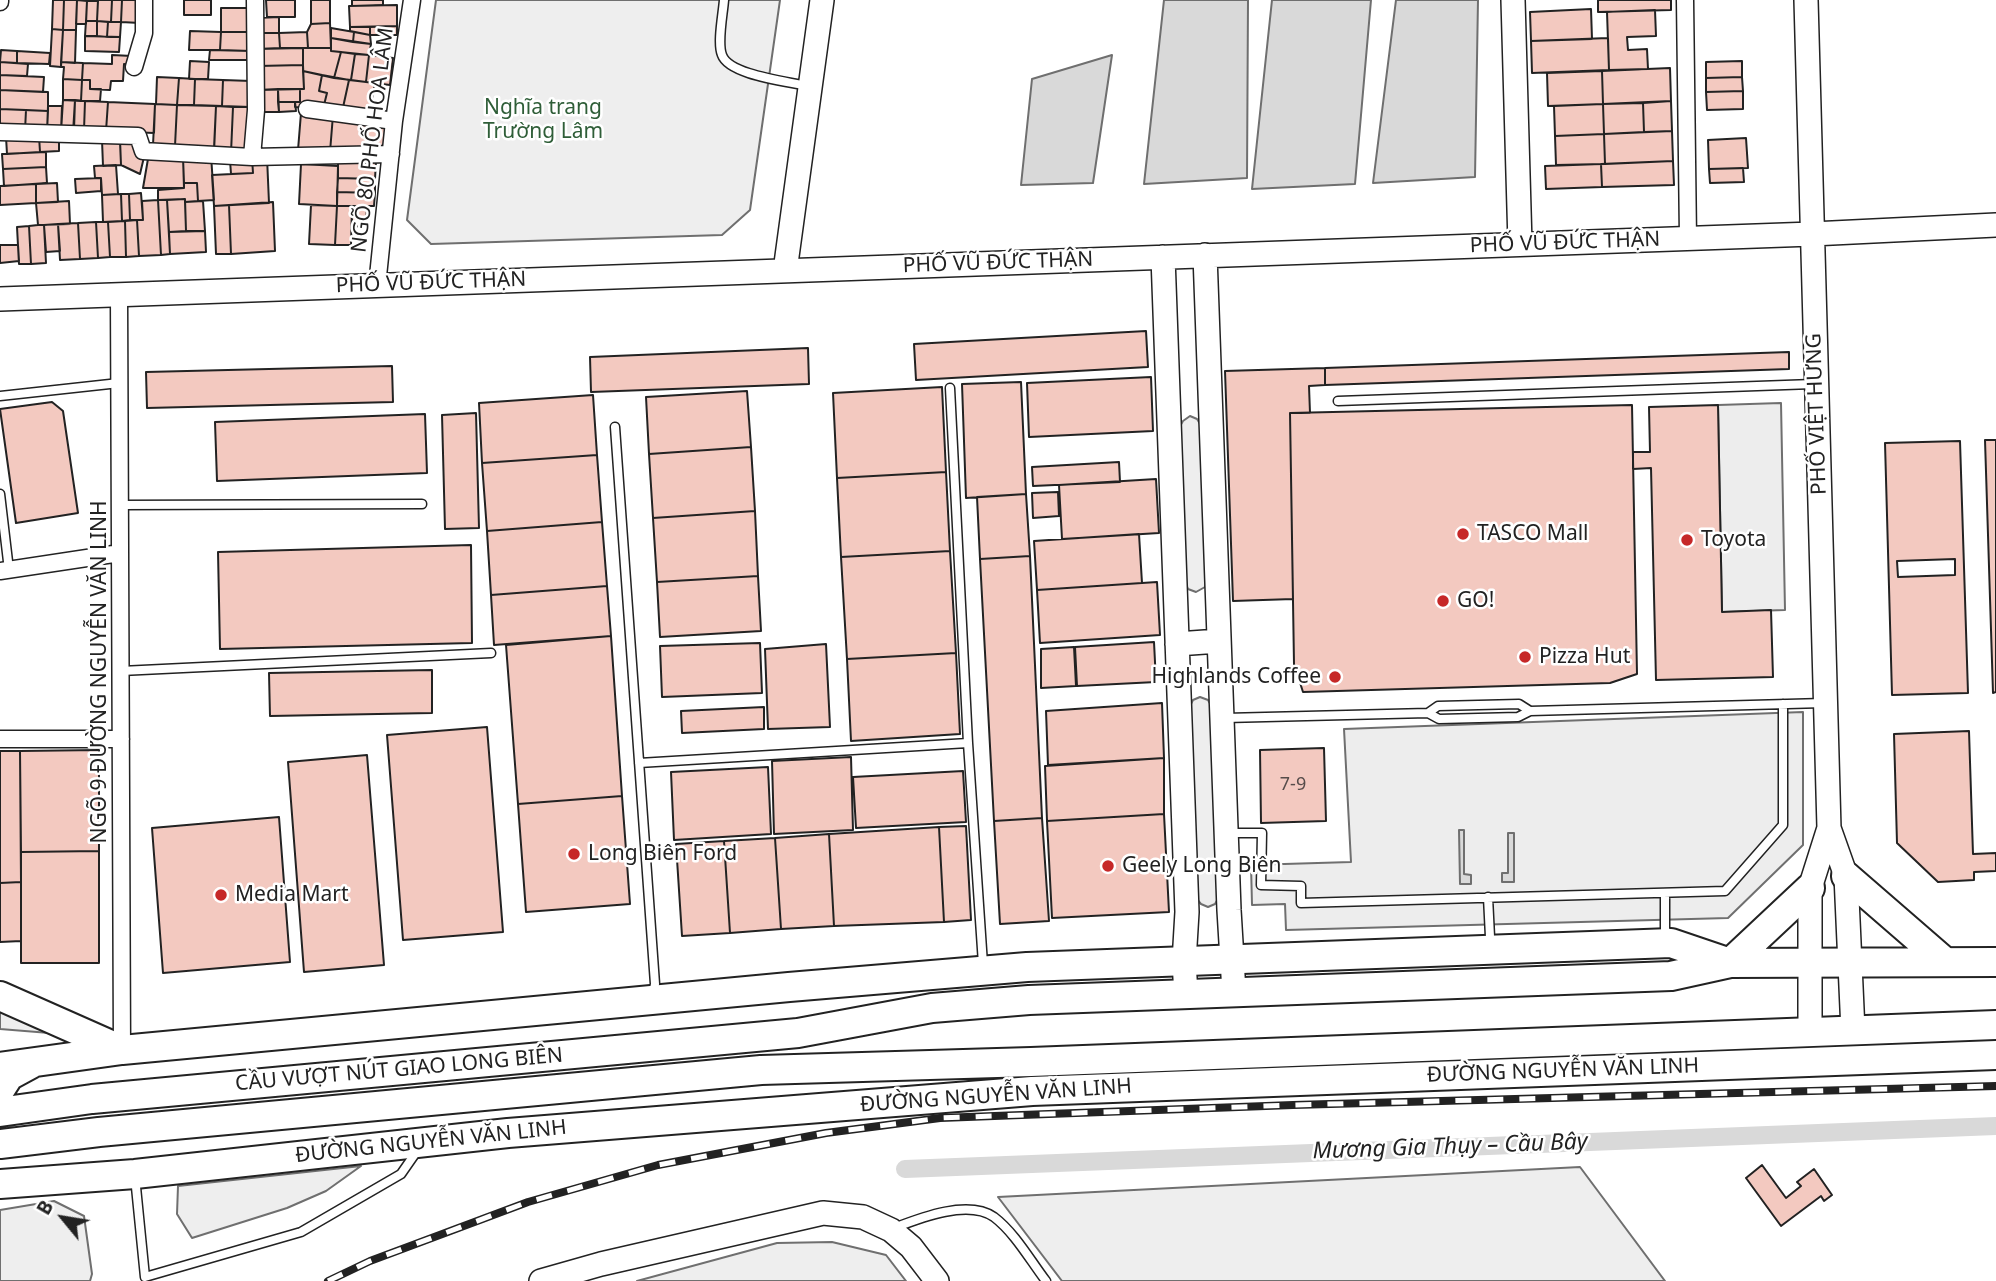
<!DOCTYPE html>
<html>
<head>
<meta charset="utf-8">
<style>
	body { margin:0 }
	#map { position:relative; width:1996px; height:1281px; overflow:hidden; background:#fff; font-family:"Noto Sans",sans-serif }
	canvas { display:block }
	.north { position:absolute; left:28px; top:1183px; width:70px; height:70px; -webkit-text-stroke:5px #fff; paint-order:stroke; rotate:300deg; font-size:19px; font-weight:700; line-height:28px; text-align:center; color:#222 }
	.north::after { content:''; display:block; margin:auto; width:24px; height:32px; background:#222; clip-path:polygon(50% 0,100% 100%,50% 72%,0 100%) }
</style>
</head>
<body>
<div id="map">
<canvas width="1996" height="1281"></canvas>
<div class="north">B</div>
</div>
<script>
const ctx = document.querySelector('canvas').getContext('2d');
ctx.lineJoin = 'round';
function paint(path, color) { ctx.fillStyle = color; ctx.fill(path, 'evenodd'); }
function strokePath(path, color, width, dash) { ctx.strokeStyle = color; ctx.lineWidth = width; ctx.lineCap = dash ? 'butt' : 'round'; ctx.setLineDash(dash || []); ctx.stroke(path); }
function label(font, color, halo, rows, align = 'center') {
  ctx.font = font + ' "Noto Sans",sans-serif'; ctx.lineWidth = 5; ctx.setLineDash([]); ctx.textBaseline = 'middle'; ctx.strokeStyle = halo; ctx.fillStyle = color; for (const [text, x, y, turn = 0] of rows) {
    ctx.save(); ctx.translate(x, y); ctx.rotate((+turn || 0) * Math.PI / 180); ctx.textAlign = isNaN(turn) ? turn : align; if (halo) ctx.strokeText(text, 0, 0); ctx.fillText(text, 0, 0); ctx.restore();
  }
}
const green = new Path2D(`
	M436,0H780L750,210L722,235L431,244L407,220Z
	M1190,416L1197,419L1202,427L1207,579L1205,587L1196,592L1188,589L1184,579L1179,428L1183,421Z
	M1200,697L1208,700L1212,707L1219,897L1215,904L1208,907L1201,904L1196,898L1189,708L1193,700Z
	M0,997L74,1035L0,1029Z
	M361,1166L326,1191L287,1208L192,1238L177,1214L178,1186Z
	M1580,1167L1665,1281H1062L998,1197Z
	M54,1201L84,1216L92,1274L90,1281H0V1210Z
	M832,1242L886,1255L906,1281H637L777,1243Z`);
const parking = new Path2D(`
	M1781,403L1785,610L1722,612L1718,405Z
	M1803,712V845L1728,918L1286,930L1285,904L1252,905L1251,865L1351,862L1344,729Z`);
const water = new Path2D(`
	M1164,0H1248L1247,178L1144,184Z
	M1272,0H1371L1355,184L1252,189Z
	M1396,0H1478L1475,177L1373,183Z
	M1112,55L1093,183L1021,185L1032,79Z
	M1459,830H1464V874L1471,875V884H1460Z
	M1508,833H1514V882H1502V873H1508Z`);
const canal = new Path2D(`
	M905,1169L1996,1126`);
const building = new Path2D(`
	M53,0H64L63,30L52,29Z
	M64,0H77L76,30H63Z
	M77,0L87,1L86,24H76Z
	M98,0H112L111,22L97,21Z
	M112,0H122L121,22H111Z
	M122,0H141L140,23L121,22Z
	M184,0H211V15H184Z
	M266,0H295V17H267Z
	M311,0H330V23L311,24Z
	M352,0H383V5L352,6Z
	M1598,0H1671V10L1598,12Z
	M87,1H98L97,21H86Z
	M397,5V26L350,27L349,6Z
	M221,8H249L248,32H221Z
	M1591,9L1592,39L1531,41L1530,12Z
	M1655,10L1656,36L1627,37L1628,50L1647,49L1648,69L1609,70L1607,12Z
	M279,17V33H257V18Z
	M86,21H97V36H85Z
	M97,21L108,22L107,37L97,36Z
	M108,22H121L120,37H107Z
	M330,23L331,48H308L307,32L311,24Z
	M397,26V35H370V27Z
	M350,27H370V35L350,31Z
	M331,28L354,32L353,42L331,38Z
	M52,29L63,30L61,67L50,66Z
	M63,30H76L75,63L61,62Z
	M190,31L221,32L220,50H189Z
	M221,32H252L251,51L220,50Z
	M307,32L308,48H280L279,33Z
	M354,32L370,35L371,44L353,42Z
	M257,33H279L280,48L257,49Z
	M85,36L120,37L119,52L85,51Z
	M331,38L371,44L369,55L331,51Z
	M1608,38L1609,70L1532,73L1531,41Z
	M303,48H331V51L341,52L334,78L303,71Z
	M303,48V65L258,66L257,49Z
	M1,50L17,51V63L0,62Z
	M210,50L251,51V60H209Z
	M17,51L50,53L49,64L17,63Z
	M341,52L355,54L351,80L334,78Z
	M355,54L369,55L366,82L351,80Z
	M112,55L132,56V65L124,64L123,81H111L110,90L90,89V80H82L83,63L112,64Z
	M369,55L393,58L390,85L366,82Z
	M190,61L209,62L208,79H189Z
	M1742,61V77L1706,78V62Z
	M0,62L28,64L27,76L0,75Z
	M61,62L83,63L82,80L63,79L64,67H61Z
	M303,65L304,89L258,90V66Z
	M1670,68L1671,101L1603,104L1602,71Z
	M303,71L322,75L319,91L327,93L323,109L295,107V102H300V89H304Z
	M1602,71L1603,104L1548,106L1547,73Z
	M0,75L44,77L43,92L0,90Z
	M322,75L349,80L342,112L323,109L327,93L319,91Z
	M157,77L179,78L177,105L156,104Z
	M1742,77L1743,91L1706,92V78Z
	M179,78L195,79L194,105H177Z
	M63,79L82,80L81,101L63,100Z
	M195,79L223,80L222,106L194,105Z
	M82,80H90V89H101L100,101H81Z
	M223,80L251,81L250,107L222,106Z
	M349,80L375,83L369,114L342,112Z
	M278,89H300V102H278Z
	M278,89L279,112H258V90Z
	M0,90L48,92V111L0,109Z
	M1743,91V109L1707,110L1706,92Z
	M63,100H75L73,133L61,132Z
	M75,100L85,101L84,130H74Z
	M85,101L108,102L106,131L84,130Z
	M1671,101L1672,131L1644,132L1643,103Z
	M108,102L155,104L154,133L106,131Z
	M278,102H295L296,111L279,112Z
	M1643,103L1644,132L1604,134L1603,104Z
	M155,104L177,105L175,146L153,145Z
	M1603,104L1604,134L1555,136L1554,106Z
	M177,105L216,106L214,148L175,146Z
	M48,106H62L61,132H47Z
	M216,106L233,107L231,153H214Z
	M233,107H250L248,154L231,153Z
	M0,109L26,110L25,131L0,130Z
	M26,110L48,111L47,132L25,131Z
	M301,113L333,115L330,152L298,150Z
	M333,115L387,124L384,153L330,152Z
	M1672,131L1673,161L1605,164L1604,134Z
	M1604,134L1605,164L1556,165L1555,136Z
	M59,135V151L40,152L39,136Z
	M39,136L40,152L7,154L6,137Z
	M1746,138L1748,168L1709,169L1708,140Z
	M120,139L121,165L103,166L102,140Z
	M120,142L137,144L144,157L140,174L121,165Z
	M46,152V167L3,169L2,154Z
	M149,153L183,157L184,188H143Z
	M211,155L214,200L198,201L197,183H184L183,157Z
	M267,157L269,203L214,206L212,175L253,173L252,158Z
	M252,158L253,173L231,174L230,160Z
	M338,160L376,161L375,179L338,178Z
	M1673,161L1674,185L1602,187L1601,164Z
	M301,164L338,166L337,206L299,204Z
	M1601,164L1602,187L1546,189L1545,166Z
	M116,165L118,194L102,195L101,178H95L94,166Z
	M46,167L47,183L4,186L3,169Z
	M1743,168L1744,182L1710,183L1709,169Z
	M101,178V191L76,193L75,179Z
	M338,178L375,179V193L337,192Z
	M57,183L58,202L36,203V184Z
	M184,183H197L198,201L185,202V199L158,200V190L184,188Z
	M36,184V203L0,205V186Z
	M337,192L375,193L374,206H337Z
	M141,193L143,220H130L129,194Z
	M121,194H129L130,220L122,221Z
	M121,194L122,221L103,222L102,195Z
	M185,199L186,231L169,232L167,200Z
	M158,200H167L170,254L161,255Z
	M158,200L161,255L139,256L137,220H143L142,201Z
	M69,201L70,224L38,225L36,203Z
	M203,201L205,231H186L185,202Z
	M273,202L275,251L231,254L229,205Z
	M229,205L231,254H216L214,206Z
	M311,205L337,206L335,245L309,244Z
	M337,206H352L351,245H335Z
	M352,206H367L366,227L352,226Z
	M137,220L139,256L126,257L125,221Z
	M125,221L126,257H110L108,222Z
	M96,222H108L110,257L98,258Z
	M96,222L98,258L80,259L78,223Z
	M78,223L80,259L60,260L58,224Z
	M58,224L60,251L46,252L44,225Z
	M38,225H44L46,263L31,264L29,226Z
	M29,226L31,264H19L17,227Z
	M205,231L206,252L170,254L169,232Z
	M0,245H18L19,261L0,263Z
	M1146,331L1148,367L916,380L914,344Z
	M808,348L809,384L591,392L590,357Z
	M1789,352V369L1325,385V368Z
	M392,366L393,402L147,408L146,372Z
	M1325,368V385L1309,386L1310,413H1290L1293,599L1233,601L1225,371Z
	M1151,377L1153,431L1029,437L1027,383Z
	M1021,382L1026,494L966,498L962,384Z
	M942,387L946,472L837,478L833,393Z
	M747,391L751,447L649,454L646,397Z
	M593,395L597,455L482,463L479,403Z
	M52,402L63,411L78,513L16,523L0,409Z
	M1632,405L1637,674L1610,683L1303,692L1294,664L1290,413Z
	M1718,405L1722,612L1771,610L1773,677L1656,680L1651,468L1633,469V452H1650L1649,407Z
	M476,413L479,528L445,529L442,415Z
	M425,414L427,473L217,481L215,422Z
	M1985,440H1996V692L1993,693Z
	M1960,441L1968,693L1892,695L1885,443ZM1955,559V575L1898,577L1897,561Z
	M751,447L755,511L653,518L649,454Z
	M597,455L602,522L487,531L482,463Z
	M1119,462L1120,482L1033,486L1032,467Z
	M946,472L950,551L841,557L837,478Z
	M1156,479L1159,533L1062,539L1059,485Z
	M1058,492L1059,516L1033,518L1032,493Z
	M1026,494L1030,556L980,559L977,497Z
	M755,511L758,576L657,582L653,518Z
	M602,522L607,586L491,595L487,531Z
	M1139,534L1142,583L1037,590L1034,541Z
	M471,545L472,643L220,649L218,552Z
	M950,551L956,653L847,659L841,557Z
	M1030,556L1042,818L994,821L980,559Z
	M758,576L761,631L660,637L657,582Z
	M1157,582L1160,635L1040,643L1037,590Z
	M607,586L611,636L494,645L491,595Z
	M611,636L622,796L518,804L506,645Z
	M1154,642L1156,682L1077,686L1075,647Z
	M760,643L762,693L662,697L660,646Z
	M826,644L830,727L768,729L765,649Z
	M1074,647L1076,686L1041,688V649Z
	M956,653L960,734L851,741L847,659Z
	M432,670V713L270,716L269,673Z
	M1162,703L1164,758L1048,765L1046,711Z
	M764,707V729L682,733L681,711Z
	M487,727L503,932L403,940L387,735Z
	M1969,731L1973,854L1996,853V871L1974,872V880L1938,882L1897,843L1894,734Z
	M1324,748L1326,821L1261,823L1260,750Z
	M99,750V851L21,852L20,751Z
	M0,751H20L21,882L0,883Z
	M367,755L384,965L304,972L288,762Z
	M851,757L853,830L774,834L772,761Z
	M1164,758V814L1047,821L1045,766Z
	M768,767L771,834L674,840L671,772Z
	M963,771L966,822L856,828L853,777Z
	M622,796L630,904L526,912L518,804Z
	M1164,814L1169,912L1052,918L1047,821Z
	M279,817L290,962L163,973L152,828Z
	M1042,818L1049,921L1000,924L994,821Z
	M966,826L971,920L944,922L939,827Z
	M939,827L944,922L834,926L829,834Z
	M829,834L834,926L781,929L775,838Z
	M775,838L781,929L730,933L724,841Z
	M724,841L730,933L682,936L676,844Z
	M99,851V963H21V852Z
	M21,882V941L0,942V883Z
	M1762,1165L1786,1198L1801,1186L1797,1182L1814,1169L1832,1195L1824,1201L1821,1196L1781,1226L1746,1178Z`);
const lane = new Path2D(`
	M724,0C723,14 717,43 722,55C729,75 786,81 807,86
	M950,388L968,743L983,964
	M0,396L119,383
	M1338,401L1813,384
	M615,427L655,984L653,994
	M0,494L9,570
	M120,505L422,504
	M121,671L491,653
	M1428,713L1438,706L1519,704L1530,711
	M1225,718L1428,713L1439,719L1518,717L1530,711L1824,703
	M639,763L968,743
	M1227,833H1262L1261,885L1301,886V903L1725,891L1783,825V704
	M1665,893V929L1669,937
	M1488,897L1490,937L1493,942
	M135,1177L145,1277L301,1232L401,1174L417,1151
	M894,1228C920,1218 968,1199 994,1217C1015,1233 1030,1260 1046,1281`);
const street = new Path2D(`
	M1685,0L1688,238
	M0,2V0
	M134,67L144,33V0
	M307,109L394,121
	M0,132L138,136L143,151L252,157L391,154
	M252,157L256,110L255,0
	M377,286L394,121L412,0
	M119,295L122,1050
	M0,571L120,553
	M0,739H121`);
const secondary = new Path2D(`
	M1513,0L1520,244
	M1806,0L1829,828L1846,876L1853,1031
	M1205,255L1229,910L1234,992
	M1163,257L1187,912L1184,962L1186,994
	M785,271L822,0
	M0,299L1812,234L1996,225
	M1177,644L1219,641
	M1810,1032V888L1829,828
	M541,1281L601,1264L823,1213L863,1217L891,1230L911,1247L937,1281`);
const highway = new Path2D(`
	M1846,876L1944,961
	M0,996L122,1050
	M0,1067L122,1050L789,987L1027,967L1671,943L1730,963L1996,962
	M0,1090L9,1076L33,1063
	M0,1112L92,1099L798,1033L932,1008L1029,1000L1671,976L1730,963L1810,888
	M0,1144L99,1132L761,1070L1031,1062L1996,1025
	M0,1184L135,1174L508,1133L1032,1091L1996,1055`);
const rail = new Path2D(`
	M328,1281L370,1261L528,1202L658,1165L826,1133L940,1118L1293,1105L1996,1086`);
const markers = [
	[1463,534,7,"#c62828"],
	[1687,540,7,"#c62828"],
	[1443,601,7,"#c62828"],
	[1525,657,7,"#c62828"],
	[1335,677,7,"#c62828"],
	[574,854,7,"#c62828"],
	[1108,866,7,"#c62828"],
	[221,895,7,"#c62828"]
];
const numberNames = [
	["7-9",1293,785]
];
const parkNames = [
	["Nghĩa trang",543,108],
	["Trường Lâm",543,132]
];
const streetNames = [
	["NGÕ 80 PHỐ HOA LÂM",373,140,-83],
	["PHỐ VŨ ĐỨC THẬN",1565,243,-2],
	["PHỐ VŨ ĐỨC THẬN",998,263,-2],
	["PHỐ VŨ ĐỨC THẬN",431,283,-2],
	["PHỐ VIỆT HƯNG",1817,414,-92],
	["NGÕ 9 ĐƯỜNG NGUYỄN VĂN LINH",100,672,-90],
	["CẦU VƯỢT NÚT GIAO LONG BIÊN",399,1070,-5],
	["ĐƯỜNG NGUYỄN VĂN LINH",1563,1071,-2],
	["ĐƯỜNG NGUYỄN VĂN LINH",996,1096,-4],
	["ĐƯỜNG NGUYỄN VĂN LINH",431,1142,-6]
];
const poiNames = [
	["TASCO Mall",1477,534],
	["Toyota",1701,540],
	["GO!",1457,601],
	["Pizza Hut",1539,657],
	["Highlands Coffee",1321,677,"right"],
	["Long Biên Ford",588,854],
	["Geely Long Biên",1122,866],
	["Media Mart",235,895]
];
const waterNames = [
	["Mương Gia Thụy – Cầu Bây",1450,1147,-2]
];
paint(green, '#eee');
strokePath(green, '#6f6f6f', 2);
paint(parking, '#ededed');
strokePath(parking, '#6f6f6f', 2);
paint(water, '#d9d9d9');
strokePath(water, '#6f6f6f', 2);
strokePath(canal, '#d9d9d9', 18);
paint(building, '#f3c9c0');
strokePath(building, '#222', 2);
strokePath(lane, '#222', 11);
strokePath(street, '#222', 19);
strokePath(secondary, '#222', 26);
strokePath(highway, '#222', 32);
strokePath(lane, '#fff', 8);
strokePath(street, '#fff', 16);
strokePath(secondary, '#fff', 23);
strokePath(highway, '#fff', 28);
strokePath(rail, '#222', 8);
strokePath(rail, '#fff', 5, [16]);
for (const [x, y, r, color] of markers) { const dot = new Path2D(); dot.arc(x, y, r, 0, 2 * Math.PI); ctx.fillStyle = color; ctx.fill(dot); strokePath(dot, '#fff', 2.5); }
label('18px', '#564c4a', null, numberNames);
label('21px', '#2f5e38', '#fff', parkNames);
label('21px', '#222', '#fff', streetNames);
label('21px', '#222', '#fff', poiNames, 'left');
label('italic 23px', '#222', '#fff', waterNames);
</script>
</body>
</html>
